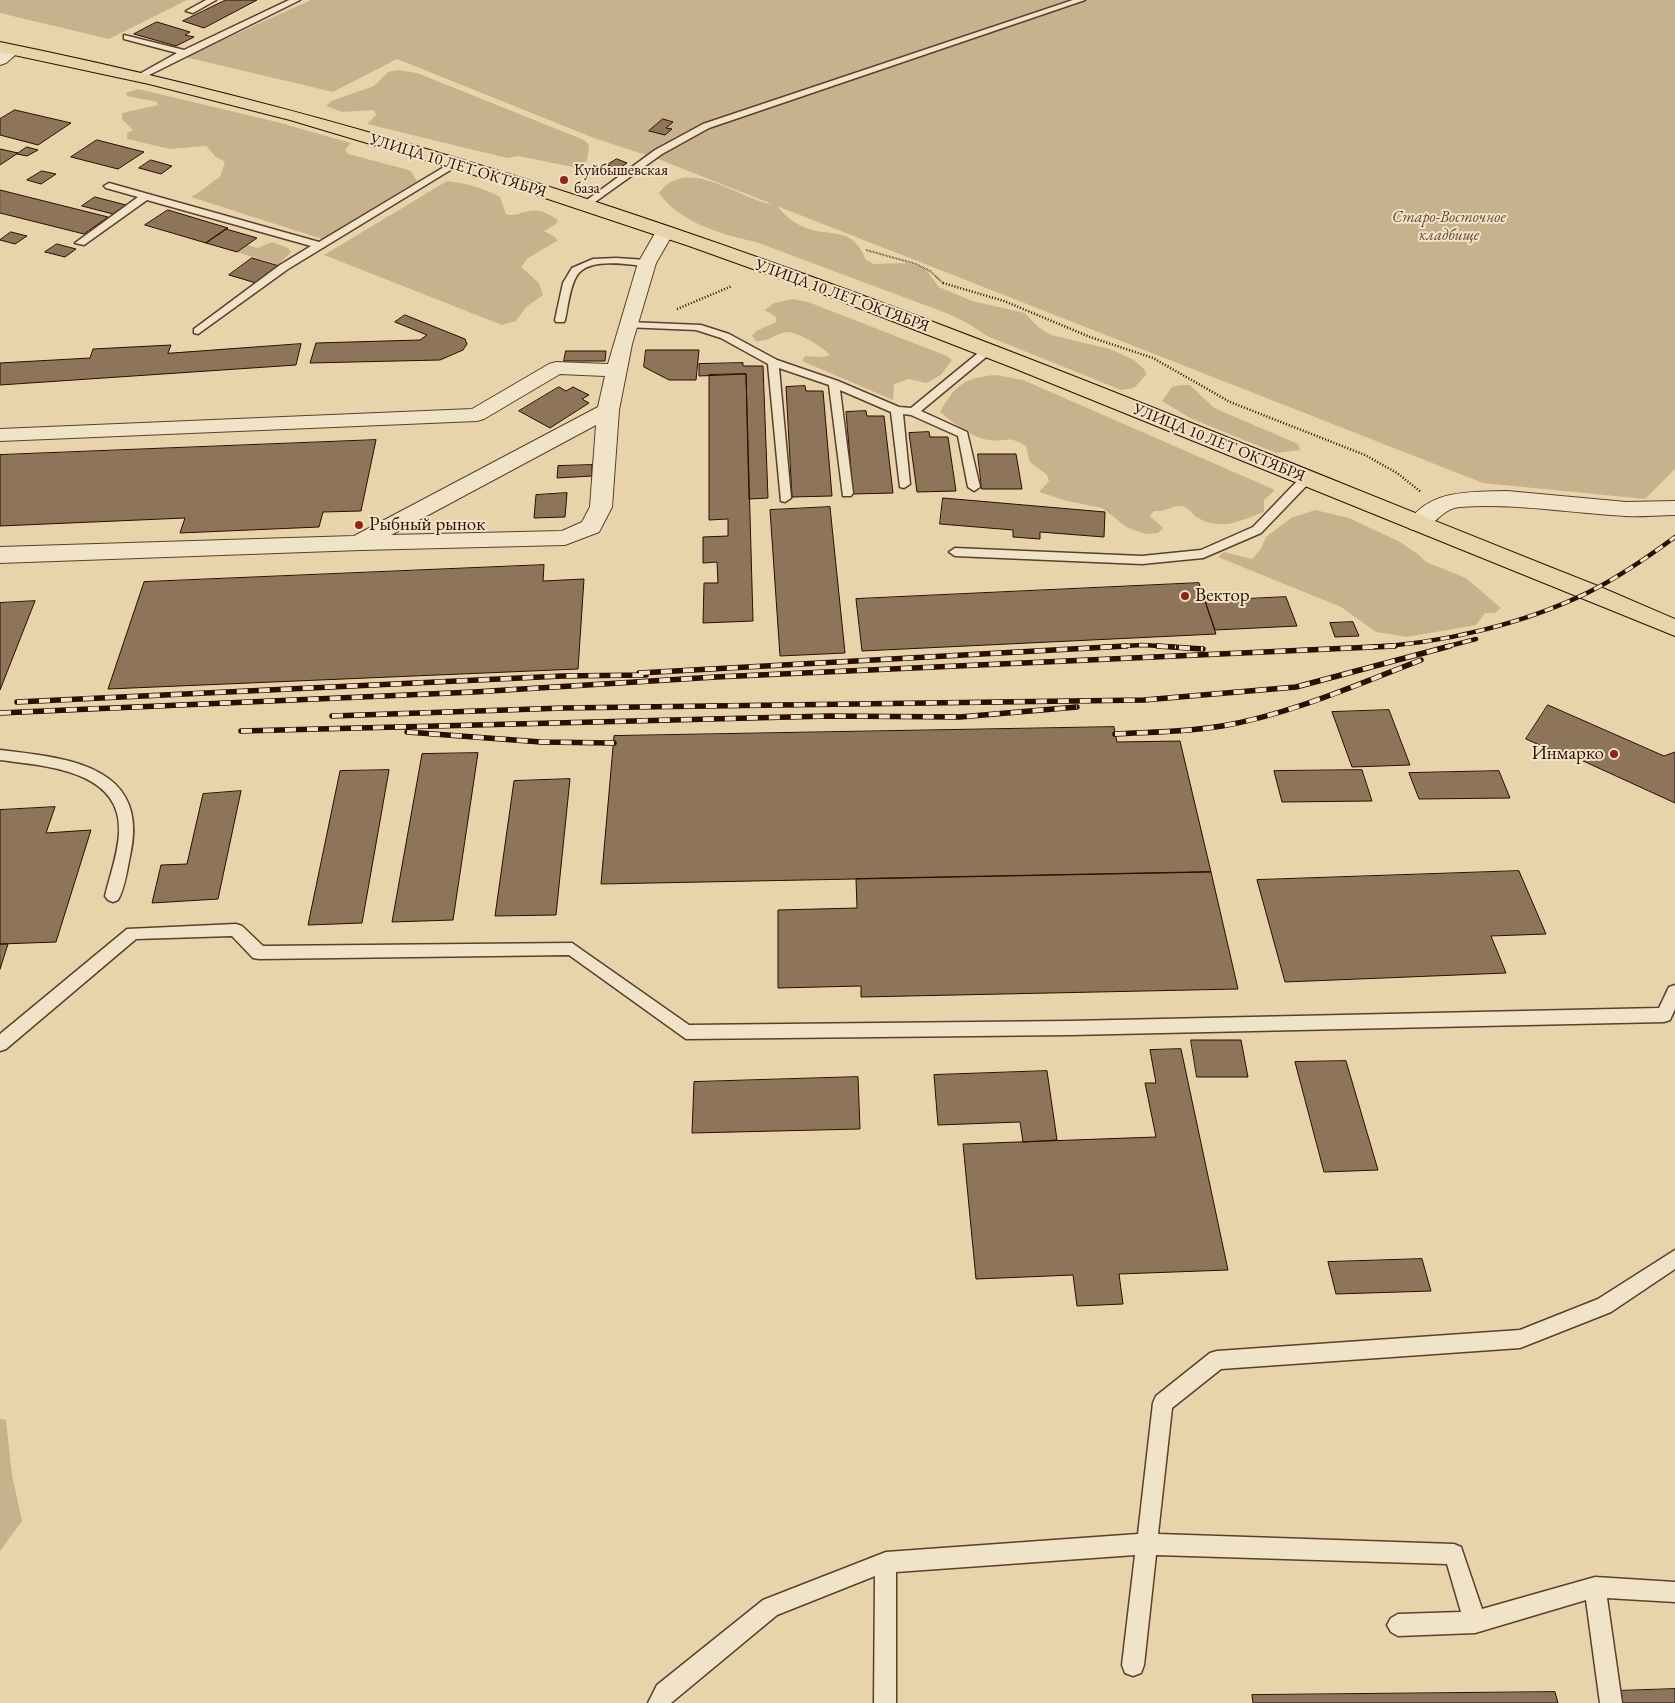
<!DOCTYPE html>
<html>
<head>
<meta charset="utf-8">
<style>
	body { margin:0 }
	canvas { display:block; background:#e8d4ab }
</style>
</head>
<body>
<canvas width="1675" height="1703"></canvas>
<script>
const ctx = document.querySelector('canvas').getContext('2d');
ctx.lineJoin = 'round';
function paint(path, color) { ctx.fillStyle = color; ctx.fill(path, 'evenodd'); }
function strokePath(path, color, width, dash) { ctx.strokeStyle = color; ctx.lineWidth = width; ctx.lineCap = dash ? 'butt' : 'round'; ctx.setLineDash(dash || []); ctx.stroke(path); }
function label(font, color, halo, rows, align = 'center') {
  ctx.font = font + ' "EB Garamond",serif'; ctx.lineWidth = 4; ctx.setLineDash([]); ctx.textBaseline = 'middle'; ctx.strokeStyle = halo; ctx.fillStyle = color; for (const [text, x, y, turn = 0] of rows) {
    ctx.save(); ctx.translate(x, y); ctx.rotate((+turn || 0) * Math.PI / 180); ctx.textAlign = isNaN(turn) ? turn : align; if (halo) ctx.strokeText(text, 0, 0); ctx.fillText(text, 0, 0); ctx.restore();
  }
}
const green = new Path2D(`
	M0,0H187L109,39L0,13Z
	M311,0H1675V469L1645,499L1483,483L777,206C786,217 797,226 812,230C839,236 853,229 866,260L874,264L907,263L918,266L927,271L939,287L972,301L1025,313L1038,327L1051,335L1110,349L1134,360L1145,370L1146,375L1134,388L1121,390L987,336L969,324L949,314L756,242C722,235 679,222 659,193C687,154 740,200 772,204L658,159L594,138L397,59L333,92L185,57Z
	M398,70L417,73L584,140L589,145L587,161L578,168L518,156L507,158L367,124L376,115L374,110L342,112L326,106L331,101L374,86L388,72Z
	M138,89L277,122L351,143L345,150L348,154L405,169L411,171L417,181L322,239L191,197C203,191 209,183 220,177L225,162L216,157L206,146L170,149L127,139V133L133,130L122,119V113L158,105L157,102L127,96L126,93Z
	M447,181C465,183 484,188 500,197L506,214C515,217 521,212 530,211C540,209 550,215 558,220L556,224L544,231L555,237L557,241L528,258L521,267L539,283L543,295L526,307L516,321L502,325L324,255Z
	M272,242L288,248L291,252L278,265L237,252L247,245L258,248Z
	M792,299L808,302L947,356L952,360L941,375L926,383L909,379L894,384L893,400L802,361L805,356L823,357L830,355C823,347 797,331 786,332C775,334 768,342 756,341L752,336L756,331L776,322V317L765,310L774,303Z
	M996,375L1023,380L1275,490L1264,500V512C1242,520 1222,531 1200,519C1192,516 1190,507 1181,506C1173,505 1165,512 1154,511L1150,516L1163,528L1158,533L1146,534L1128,528L1102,508L1067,501L1039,492L1049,481L1047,475L1030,462L1026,446C1006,434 1007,443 988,440C971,437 953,423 940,412C956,384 964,378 996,375Z
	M1181,385H1190L1214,408L1298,444L1300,450L1276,453L1190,418L1162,401L1172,387Z
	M1315,510L1349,518L1400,542L1419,555L1426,562L1466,578L1501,608L1495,613H1485L1476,625L1407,637L1376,632L1341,607L1218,557L1224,552L1252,559L1261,549L1266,537L1291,518Z
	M0,1419L6,1420L12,1475L22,1521L0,1551Z`);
const building = new Path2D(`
	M226,0H257L204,28L183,21Z
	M157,22L190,32L185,35L194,37L176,46L134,34Z
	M15,110L71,123L38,145L0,135V119Z
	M663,119L673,122L666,128L672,129L665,135L649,131Z
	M97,140L144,152L118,169L71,157Z
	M27,147L38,150L27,156L17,154Z
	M0,149L18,153L0,165Z
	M617,159L627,163L618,169L607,165Z
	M151,160L172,166L161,174L139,168Z
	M42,171L56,174L41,184L27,180Z
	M0,190L108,217L84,234L0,213Z
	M95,197L126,205L113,214L82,206Z
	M168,210L228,228L206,243L145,225Z
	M226,229L257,238L237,252L206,243Z
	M11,232L27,236L15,244L0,240Z
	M57,244L76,249L65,257L45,252Z
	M252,258L279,266L256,283L229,275Z
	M405,315L465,339L467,344L463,350L440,360L310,363L316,343L420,340L427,335L395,322Z
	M301,344L296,365L0,385V363L90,358L93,349L171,345L168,353Z
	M646,350H699L696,380H669L644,367Z
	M566,351H606L605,361H564Z
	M743,363V366H763L768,498L749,499L746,374L699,376V364Z
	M746,374L753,621L703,623L704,583H718L717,562L703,563V537L728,536V519L709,520V375Z
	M805,386L806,391H823L832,496L792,497L786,387Z
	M559,387L566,391L573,387L589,395L582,399L589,403L550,428L519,411Z
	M866,411L867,416H884L893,493L853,494L846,412Z
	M929,432L930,437H948L956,491L917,492L909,433Z
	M376,440L361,511L323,512L319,527L180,533L185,518L0,526V455Z
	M978,454H1016L1022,489H982Z
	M592,465V476L557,478L558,466Z
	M567,493L565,517L534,518L536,495Z
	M943,498L1105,512L1104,537L1040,532V539L1013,537V530L940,524Z
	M830,507L845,653L780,656L770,510Z
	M544,565L543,581L584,579L578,669L108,689L144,582Z
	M1199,583L1216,634L862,651L856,599Z
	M1286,597L1297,626L1215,630L1205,601Z
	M35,601L0,690V603Z
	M1353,622L1359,636L1335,637L1330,623Z
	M1548,705L1664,756L1675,752V803L1557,749L1555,752L1526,739Z
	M1389,710L1410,765L1352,767L1332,712Z
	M1114,727L1117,742L1180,741L1211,872L601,884L614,736Z
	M478,753L453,920L392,922L422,754Z
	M389,770L362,923L308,925L340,771Z
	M1362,770L1372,801L1282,802L1274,771Z
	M1499,771L1510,798L1419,799L1409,773Z
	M570,779L556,915L495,916L514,781Z
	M241,791L218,899L152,903L161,865L187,864L203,794Z
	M55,807L46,833L91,830L56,942L0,944V810Z
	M1519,871L1546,934L1491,936L1506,973L1285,982L1257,880Z
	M1211,872L1238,989L861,997V986L778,988V910L857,908L856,879Z
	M0,944H8L0,969Z
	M1191,1040H1241L1248,1077H1197Z
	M1181,1049L1228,1270L1119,1274L1123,1304L1077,1306L1073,1275L976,1279L963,1144L1156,1137L1145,1083H1156L1150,1050Z
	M1346,1061L1378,1170L1324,1172L1295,1062Z
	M1047,1071L1057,1140L1023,1142L1020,1122L938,1125L934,1075Z
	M858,1077L860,1129L692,1133L694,1082Z
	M1422,1259L1431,1291L1336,1294L1328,1262Z
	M1675,1689V1703H1618L1614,1691Z
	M1555,1692L1558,1703H1253L1252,1695Z`);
const pathFar1 = new Path2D(`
	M866,250L916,264L930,271L944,284`);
const path = new Path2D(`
	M943,283L1004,301L1090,337L1153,358L1230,402L1365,455L1397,473L1421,492
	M677,309L732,286`);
const lane = new Path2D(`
	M206,0H216L193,13L186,11Z
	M289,0H300L141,79L134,77L177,53L124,39V35L184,50Z
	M1073,0H1085L709,128L662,154L588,207L580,205L655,150L703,124Z
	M454,161L459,164L457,166L288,269L198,334L194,333V329L280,265L311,246L147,200L84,245L75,243L138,197L106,188L104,186L109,183L319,242Z
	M616,258L647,260L652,263L647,266C628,265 587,256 576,277C569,290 568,307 565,320L564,322H556L555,320L563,283L572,268L593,259Z
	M628,322L701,325L729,334L777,360L838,381L899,407L911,408L983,349H991V353L921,411L967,432L980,487L974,491L968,487L958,436L911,415L903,414L910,484L904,488L900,487L891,412L840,390L853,493L851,496H843L829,385L779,368L791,498L785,502L781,501L768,364L721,338L696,330L624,327V323Z
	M1307,474L1311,475L1313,478L1311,481L1261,533L1203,558L1142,564L955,556L949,552L955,548L1142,556L1201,550L1253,527L1303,475Z
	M0,750C67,758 151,765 130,856C127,870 125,888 118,900L113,902L108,900L105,896C110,875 118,854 119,833C123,770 45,766 0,760Z
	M236,924L242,926L263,946L572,943L689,1025L1070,1021L1659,1008L1669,987L1675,985V1009L1670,1020L1664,1022L1070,1035L686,1039L569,955L259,959L253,958L232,936L136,939L6,1049L0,1051V1034L127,929Z
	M1675,1250V1269L1611,1312L1520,1348L1221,1369L1172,1408L1158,1534L1454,1544L1461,1547L1482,1609L1595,1577L1675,1582V1602L1607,1598L1622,1703H1600L1586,1600L1475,1633L1398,1636L1391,1632L1387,1625L1391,1618L1398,1614L1461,1612L1447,1564L1156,1555L1144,1665L1141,1673L1133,1676L1125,1673L1122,1665L1135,1555L896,1572V1703H874L875,1576L777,1615L671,1703H648L657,1685L763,1600L886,1552L1138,1534L1153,1403L1156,1396L1210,1353L1217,1351L1520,1330L1598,1299Z`);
const street = new Path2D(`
	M13,45L21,50L6,63L0,65V52Z
	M665,226L672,228L674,232L656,263L632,344L619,410L612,507L599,532L565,545L361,550L0,563V547L354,536L598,407L605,376L560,374L484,419L477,421L0,441V429L472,409L549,364L556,362L608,364L638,263L658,228ZM596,425L590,507L582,522L562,531L391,535Z
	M1507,491L1626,502L1675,501V515C1658,515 1641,517 1625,516C1569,513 1515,503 1460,507C1439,508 1432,535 1410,529L1407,524C1429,489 1470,492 1507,491Z`);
const primary = new Path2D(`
	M0,42C261,95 517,171 768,261C1048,361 1322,477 1598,586L1675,619V636L1011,367L820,293L689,246L491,180L290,120L149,84L0,52Z`);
const railFar1 = new Path2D(`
	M1103,647L1143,645L1176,647
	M1369,647C1440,644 1524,624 1589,592C1619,577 1648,557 1675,537
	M1445,647L1476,639`);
const rail = new Path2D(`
	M1157,646L1203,649
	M639,673L1126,646
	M17,702L562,676L646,675
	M0,713L474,692L716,677L1395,646
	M332,716L564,708L1144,700L1296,687L1450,646
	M241,731L829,716L960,717L1077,707
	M407,732L541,742L614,743
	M1115,734C1150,732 1187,732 1222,726C1291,714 1356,685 1421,660`);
const markers = [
	[564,180,5,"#8f2418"],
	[359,525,5,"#8f2418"],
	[1185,596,5,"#8f2418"],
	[1614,754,5,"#8f2418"]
];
const farStreetnames = [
	["УЛИЦА 10 ЛЕТ ОКТЯБРЯ",458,166,17],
	["УЛИЦА 10 ЛЕТ ОКТЯБРЯ",842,296,20],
	["УЛИЦА 10 ЛЕТ ОКТЯБРЯ",1219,443,22]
];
const farPoinames = [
	["Куйбышевская",574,171],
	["база",574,189]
];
const farParknames = [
	["Старо-Восточное",1449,218],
	["кладбище",1449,236]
];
const poiNames = [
	["Рыбный рынок",369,525],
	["Вектор",1195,596],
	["Инмарко",1604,754,"right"]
];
paint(green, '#c8b28e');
paint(building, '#8e7459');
strokePath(building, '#2c0d00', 1);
strokePath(lane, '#5b3f2b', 3);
strokePath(street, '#5b3f2b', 2);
strokePath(primary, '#2c0d00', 2);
strokePath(pathFar1, '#2c0d00', 2, [0.5, 1]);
strokePath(path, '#2c0d00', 2.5, [1, 2]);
paint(lane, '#f0e3c8');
paint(street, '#f0e3c8');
paint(primary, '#e8d4ab');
strokePath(railFar1, '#2c0d00', 4.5);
strokePath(rail, '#2c0d00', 5.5);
strokePath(railFar1, '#f0e3c8', 3, [9]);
strokePath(rail, '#f0e3c8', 4, [11]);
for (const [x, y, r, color] of markers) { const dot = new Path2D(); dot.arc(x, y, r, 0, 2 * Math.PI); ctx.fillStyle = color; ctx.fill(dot); strokePath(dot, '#f0e3c8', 2); }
label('16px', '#2c0d00', '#f0e3c8', farStreetnames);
label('16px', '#2c0d00', '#f0e3c8', farPoinames, 'left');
label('italic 16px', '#634732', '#f0e3c8', farParknames);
label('19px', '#2c0d00', '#f0e3c8', poiNames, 'left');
</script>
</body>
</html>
